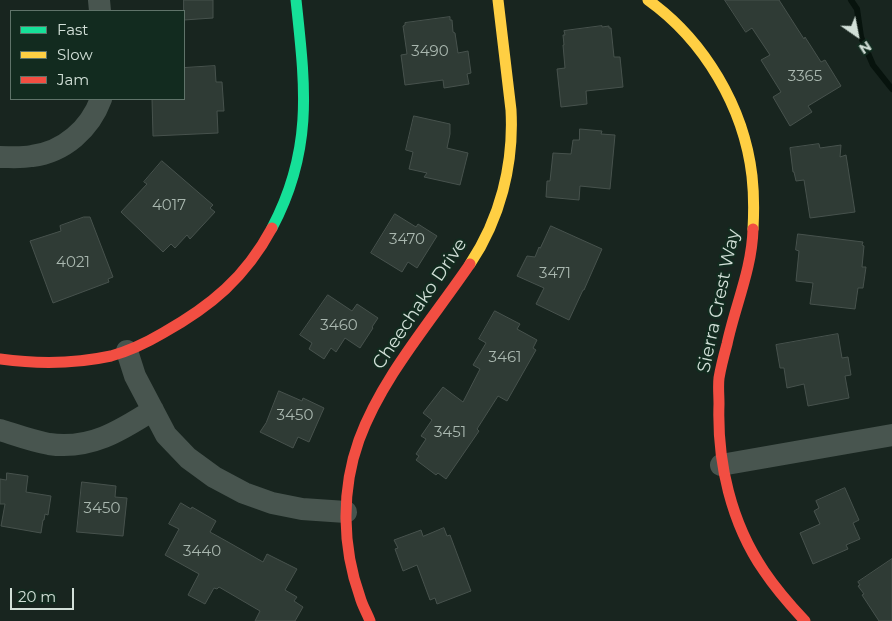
<!DOCTYPE html>
<html>
<head>
<meta charset="utf-8">
<style>
	body { margin:0 }
	#map { position:relative; width:892px; height:621px; overflow:hidden; background:#18251f; font-family:Montserrat,sans-serif }
	canvas { display:block }
	.legend { position:absolute; left:10px; top:10px; width:175px; height:90px; box-sizing:border-box; background:#122b1f; border:1px solid #5f7369; margin:0; padding:6px 9px; list-style:none; font-size:15px; color:#d2e0d8 }
	.legend li { display:flex; align-items:center; gap:10px; height:25px }
	.legend b { width:25px; border:1px solid #5f7369 }
	.north { position:absolute; left:832px; top:10px; width:50px; height:50px; -webkit-text-stroke:4px #122b1f; paint-order:stroke; rotate:147deg; font-size:14px; font-weight:700; line-height:20px; text-align:center; color:#d2e0d8 }
	.north::after { content:''; display:block; margin:auto; width:18px; height:22px; background:#d2e0d8; clip-path:polygon(50% 0,100% 100%,50% 72%,0 100%) }
	.scale { position:absolute; left:10px; top:588px; width:64px; height:22px; box-sizing:border-box; border:2px solid #d2e0d8; border-top:0; padding-left:6px; font-size:15px; line-height:18px; white-space:nowrap; color:#d2e0d8; -webkit-text-stroke:4px #122b1f; paint-order:stroke }
</style>
</head>
<body>
<div id="map">
<canvas width="892" height="621"></canvas>
<ul class="legend">
<li><b style="height:6px;background:#16e098"></b>Fast</li>
<li><b style="height:6px;background:#ffcf43"></b>Slow</li>
<li><b style="height:6px;background:#f24e42"></b>Jam</li>
</ul>
<div class="north">N</div>
<div class="scale">20 m</div>
</div>
<script>
const ctx = document.querySelector('canvas').getContext('2d');
ctx.lineJoin = 'round';
function strokePath(path, color, width, dash) { ctx.strokeStyle = color; ctx.lineWidth = width; ctx.lineCap = dash ? 'butt' : 'round'; ctx.setLineDash(dash || []); ctx.stroke(path); }
function paint(path, color) { ctx.fillStyle = color; ctx.fill(path, 'evenodd'); }
function label(font, color, halo, rows, align = 'center') {
  ctx.font = font + ' Montserrat,sans-serif'; ctx.lineWidth = 4.5; ctx.setLineDash([]); ctx.textBaseline = 'middle'; ctx.strokeStyle = halo; ctx.fillStyle = color; for (const [text, x, y, turn = 0] of rows) {
    ctx.save(); ctx.translate(x, y); ctx.rotate((+turn || 0) * Math.PI / 180); ctx.textAlign = isNaN(turn) ? turn : align; if (halo) ctx.strokeText(text, 0, 0); ctx.fillText(text, 0, 0); ctx.restore();
  }
}
const stream = new Path2D(`
	M851,0L857,9L861,37L873,65L892,89`);
const building = new Path2D(`
	M184,0H213V18L184,20Z
	M725,0H779L804,39L805,37L821,62L825,60L841,86L808,106L812,112L790,126L773,97L781,92L761,60L770,55L752,28L746,32Z
	M450,17V20H452L453,32L455,33L458,53L468,51L471,73L467,74L469,84L444,88L443,80L405,85L401,55L407,54L403,26L405,25V23Z
	M602,26V27L609,26V28H611L614,57H620L623,87L586,91L587,104L561,107L557,69L565,68L563,45H564L563,35H565L564,31Z
	M215,66L216,82H222L224,111H217L218,133L153,136L152,99H184V68Z
	M414,116L450,124V134L447,148L468,153L460,185L424,177L427,173L409,169L413,152L406,150Z
	M580,129L602,131L601,134L615,135L610,189L580,186L579,200L546,197L547,181H550L553,153L571,154L573,140H579Z
	M819,144L820,148L841,145L840,157L846,155L855,212L810,218L804,180L796,181L794,172H793L790,148Z
	M162,161L213,205L210,208L215,212L190,239L187,235L175,248L171,244L163,252L121,212L147,184L144,182Z
	M395,214L416,227L418,224L437,236L417,268L408,262L402,272L371,253Z
	M84,217H90L113,277L108,279L109,282L53,303L30,241L61,231L60,226Z
	M551,226L602,249L584,290H583L569,320L536,304L544,288L517,276L527,256L535,257L539,247L540,248Z
	M798,234L863,242L862,245L864,246L862,267H866L863,288H858L855,309L810,304L813,283L796,281L799,251L796,250Z
	M328,295L352,311L357,304L378,318L372,327L373,328L360,348L345,338L336,352L331,348L324,359L309,349L312,343L300,335Z
	M495,311L520,324L517,329L537,340L533,348L536,350L507,401L498,396L477,429L479,431L446,479L438,473L436,475L416,460L419,456L416,454L426,439L421,436L432,420L423,413L443,387L463,402L480,369L473,365L486,343L479,339Z
	M838,334L842,358L848,357L851,375L845,376L849,398L808,406L804,384L787,388L784,368H780L776,345Z
	M279,391L302,401L303,398L324,408L309,442L298,437L293,448L260,432L266,423Z
	M7,473L28,476L26,492L51,496L48,515L45,514L44,520H43L41,533L1,526L5,504H0V479L6,480Z
	M82,482L116,486L115,497L127,498L123,536L77,532Z
	M845,488L859,520L853,523L860,539L846,545L848,549L813,564L800,533L820,524L814,511L819,508L816,501Z
	M181,503L191,509L192,507L216,521L210,532L228,542L263,562L267,554L297,569L285,590L297,597L294,601L303,607L295,621H255L260,611L219,587L217,589L214,588L205,604L188,595L199,574L165,555L179,529L169,524Z
	M444,528L447,536L450,535L471,591L437,604L435,598L430,600L417,565L403,571L395,549L398,548L394,540L421,530L423,536Z
	M892,559V621H879L862,595L864,594L858,586L860,585L858,582Z`);
const street = new Path2D(`
	M99,0L100,11
	M0,157C11,157 21,158 32,156C64,152 90,129 101,99
	M127,351L135,376L166,435L188,458L214,477L244,493L272,503L302,509L346,512
	M0,430C16,435 32,441 49,444C90,450 120,431 153,410
	M721,465L892,435`);
const fast = new Path2D(`
	M272,228C314,149 305,85 296,0`);
const slow = new Path2D(`
	M648,0C704,40 744,107 752,176C754,194 754,211 753,229
	M470,264C500,219 514,165 511,110L498,0`);
const jam = new Path2D(`
	M753,229C752,269 735,306 727,344C724,355 721,366 719,378C718,386 719,395 719,404C717,462 731,523 764,571C776,589 790,605 805,621
	M0,359C37,364 74,364 111,356C129,351 146,343 163,333C211,306 245,278 272,228
	M370,621C367,613 362,605 360,597C342,547 341,490 359,440C382,377 432,320 470,264`);
const numberNames = [
	["3490",430,52],
	["3365",805,77],
	["4017",169,206],
	["3470",407,240],
	["4021",73,263],
	["3471",555,274],
	["3460",339,326],
	["3461",505,358],
	["3450",295,416],
	["3451",450,433],
	["3450",102,509],
	["3440",202,552]
];
const streetNames = [
	["Sierra Crest Way",719,301,-78],
	["Cheechako Drive",420,304,-56]
];
strokePath(stream, '#07130d', 6);
paint(building, '#2f3b35');
strokePath(building, '#47524d', 1);
strokePath(street, '#48554f', 22);
strokePath(fast, '#16e098', 11);
strokePath(slow, '#ffcf43', 11);
strokePath(jam, '#f24e42', 11);
label('15px', '#a9b7af', null, numberNames);
label('18px', '#d2e0d8', '#122b1f', streetNames);
</script>
</body>
</html>
